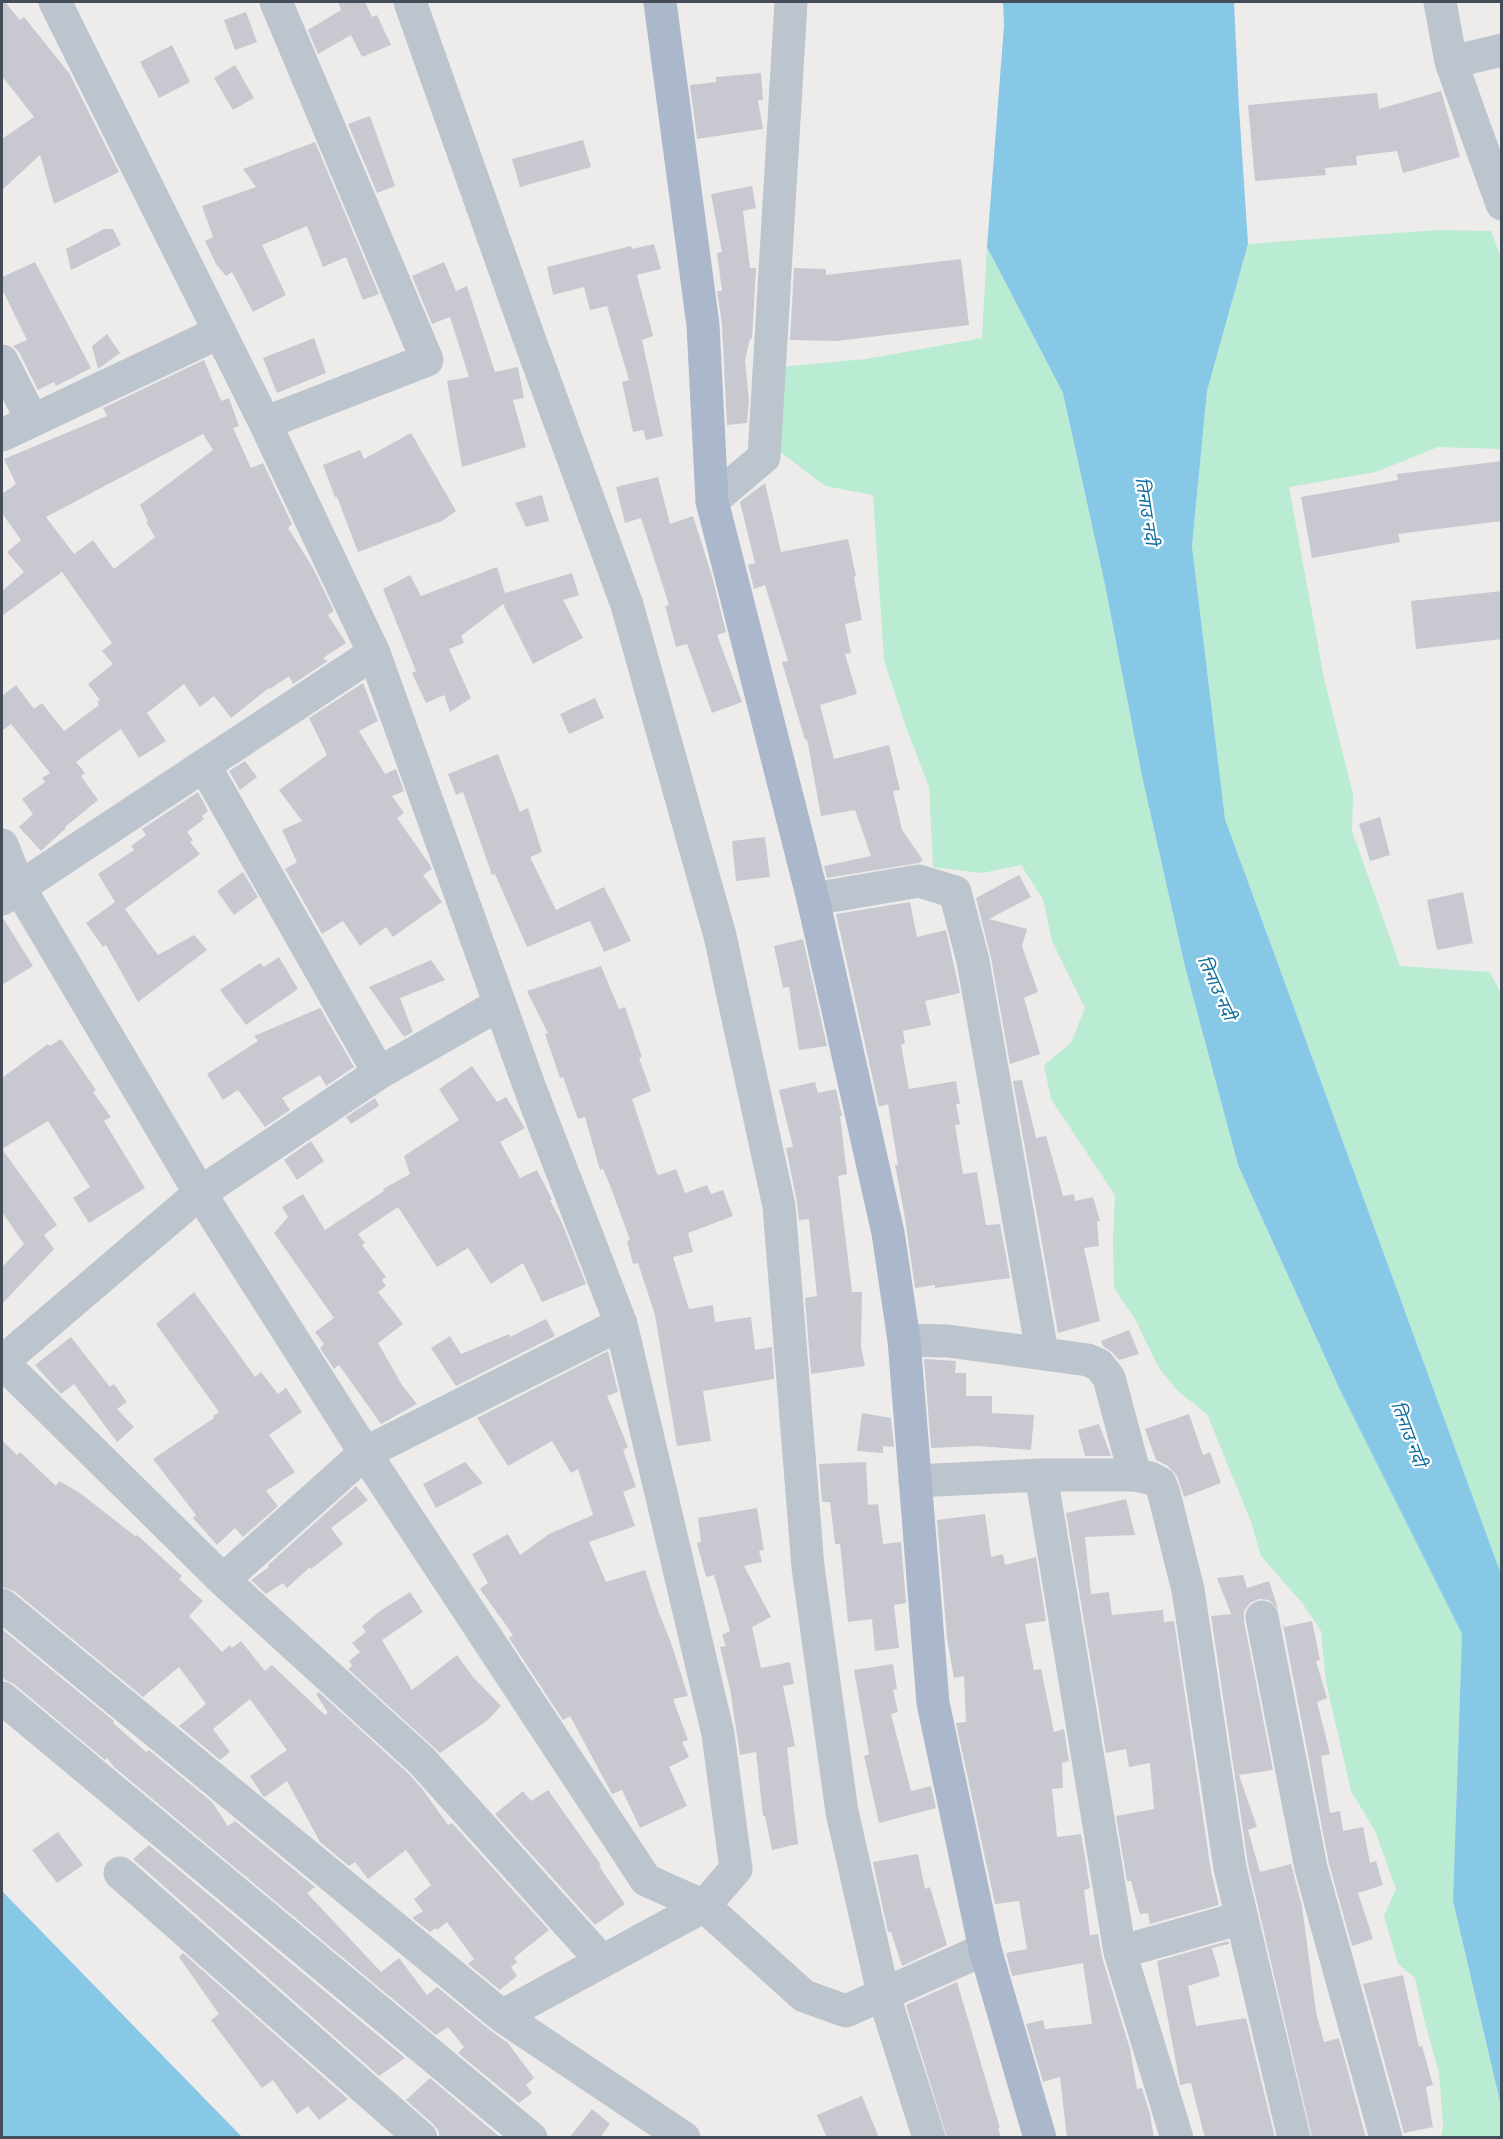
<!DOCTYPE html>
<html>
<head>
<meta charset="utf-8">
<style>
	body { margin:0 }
	#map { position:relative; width:1503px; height:2139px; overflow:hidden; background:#eeebeb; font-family:Raleway,sans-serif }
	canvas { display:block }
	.frame { position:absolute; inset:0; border:3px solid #444c57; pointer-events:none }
</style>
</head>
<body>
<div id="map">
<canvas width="1503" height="2139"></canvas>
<div class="frame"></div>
</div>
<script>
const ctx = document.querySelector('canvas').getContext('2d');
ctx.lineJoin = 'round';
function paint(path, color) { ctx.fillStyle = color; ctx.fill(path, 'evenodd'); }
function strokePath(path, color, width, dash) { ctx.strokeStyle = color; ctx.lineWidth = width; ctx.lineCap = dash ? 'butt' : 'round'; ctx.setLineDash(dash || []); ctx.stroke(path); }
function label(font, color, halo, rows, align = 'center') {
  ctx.font = font + ' Raleway,"Noto Sans Devanagari",sans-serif'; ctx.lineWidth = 4.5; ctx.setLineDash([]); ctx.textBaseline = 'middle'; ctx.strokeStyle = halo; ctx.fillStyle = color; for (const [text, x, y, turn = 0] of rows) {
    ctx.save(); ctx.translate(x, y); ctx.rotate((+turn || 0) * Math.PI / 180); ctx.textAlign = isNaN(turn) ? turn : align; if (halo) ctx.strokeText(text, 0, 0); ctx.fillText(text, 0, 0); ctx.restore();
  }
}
const green = new Path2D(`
	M1437,230L1491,231L1501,258V449L1438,447L1376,472L1289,487L1324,678L1353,794L1352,831L1400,966L1490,972L1501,994V1574L1225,819L1192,546L1207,391L1248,244Z
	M987,247L1063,393L1105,585L1142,776L1185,967L1238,1165L1339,1388L1462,1634L1453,1901L1501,2106V2137H1441L1443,2125L1439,2073L1424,2019L1415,1978L1398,1964L1384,1916L1396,1889L1375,1831L1351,1791L1326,1682L1321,1631L1303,1604L1261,1556L1251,1522L1207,1414L1178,1391L1159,1368L1135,1319L1114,1288L1113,1240L1115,1195L1051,1099L1044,1065L1071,1043L1085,1008L1052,941L1043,899L1021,865L982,873L933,867L929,787L906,727L884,660L873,495L825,486L779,451V367L866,359L982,338Z`);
const water = new Path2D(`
	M1003,2H1234L1239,108L1248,244L1207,391L1192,546L1225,819L1501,1574V2106L1453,1901L1462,1634L1339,1388L1238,1165L1185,967L1142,776L1105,585L1063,393L987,247L1004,25Z
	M2,1891L242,2137H2Z`);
const building = new Path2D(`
	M2,2H5L20,20L24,17L69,73L119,172L54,204L40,155L2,190V139L34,117L2,76Z
	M338,2H365L372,17L377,15L391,45L362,57L351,35L318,54L308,30L341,10Z
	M246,12L257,42L235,50L224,20Z
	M172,45L190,82L159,98L140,62Z
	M235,65L254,98L233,110L214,78Z
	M761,73L763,100H758L763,129L697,139L690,85L716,82V77Z
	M1441,91L1460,157L1403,173L1397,151L1356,156L1357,165L1325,168L1326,175L1255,181L1248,105L1377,93L1379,109Z
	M370,116L395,186L377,193L348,124Z
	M583,140L591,167L520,187L512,159Z
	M315,142L379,294L363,300L346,257L323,267L307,226L262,245L286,295L253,312L232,272L226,276L216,264L205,241L213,237L202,206L256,187L243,169Z
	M752,186L756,208L743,211L750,268H756L752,339H750L745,360L749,400L747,423L727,425L722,324L717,291H722L717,253L722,252L711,194Z
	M104,229H113L121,245L71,270L66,249Z
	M654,244L661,269L637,275L653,336L642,340L663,436L646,440L643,430L633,432L622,382L629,380L607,306L590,310L584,287L553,295L547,267L631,246L632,249Z
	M961,259L969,325L837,341L790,340L794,268L826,269V275Z
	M35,262L91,368L56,386L54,382L38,390L19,352L13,346L27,340L2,289V277Z
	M444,262L456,291L467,286L495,372L518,367L524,398L513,400L526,447L462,467L447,381L469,377L450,317L432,324L412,276Z
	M107,334L120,353L98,369L92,346Z
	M314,338L326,373L277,393L263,358Z
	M204,360L221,401L229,398L239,426L233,428L251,468L263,463L292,524L288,528L313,568L334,611L328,615L346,643L323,658L328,661L293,684L289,676L270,689L269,688L231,718L214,696L200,707L184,684L147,713L166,741L139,758L121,729L76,762L85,773L81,776L98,800L65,827L66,828L41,851L19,827L33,814L22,799L45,782L42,778L50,773L11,724L2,731V696L16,685L34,709L42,703L64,731L99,705L97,702L100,700L88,684L113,664L102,651L112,643L62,572L2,616V591L24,572L7,552L21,540L2,513V494L16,484L4,459L107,416L103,408ZM203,434L213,450L140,505L148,521L146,522L155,537L114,569L93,540L74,554L46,517Z
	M411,433L456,511L442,521L358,552L337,497H335L323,465L360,450L364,459Z
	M1502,461V521L1398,534L1400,542L1312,558L1301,497L1398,480L1397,474Z
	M658,477L670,524L693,516L712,576L726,632L717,635L742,702L712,713L687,644L676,647L665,606L669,605L641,518L625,523L616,487Z
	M765,483L781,552L848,539L856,576L854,577L862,620L845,624L851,653L845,654L857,694L820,705L834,759L889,745L900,790L893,791L902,830L923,860L919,863L827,878L824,866L871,856L855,810L821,816L807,739L805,740L782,662L788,661L765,585L754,589L748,565L755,563L740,502Z
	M542,495L549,521L526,527L515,503Z
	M497,567L505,593L572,573L579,595L563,600L583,638L533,664L503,604L461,636L464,643L449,649L471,698L450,712L444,695L426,703L412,673L416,671L383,589L410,575L421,596Z
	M1502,591V639L1416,649L1411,601Z
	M363,683L378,721L359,731L385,774L396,769L404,791L392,796L404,813L397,818L430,865L432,869L423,875L442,902L393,937L386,927L360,946L343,921L322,934L285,869L297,862L282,830L302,821L279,790L327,755L309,718Z
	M595,698L604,718L569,734L560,714Z
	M498,754L520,812L528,808L542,852L530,857L556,910L604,887L631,941L604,952L590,921L527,947L495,874L492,875L463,792L456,795L448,774Z
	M245,761L257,777L240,790L229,771Z
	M198,792L208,811L202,816L204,819L187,832L193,840L190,842L200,854L125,909L158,955L194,935L207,950L138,1002L106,945L103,947L86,923L115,902L98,874L134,850L131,846L146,835L142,829Z
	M1380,817L1390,855L1370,861L1359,824Z
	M765,837L770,877L736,881L732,841Z
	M243,872L258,897L234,915L217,891Z
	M1019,875L1031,897L989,919L1027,929L1022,946L1038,992L1024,998L1040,1054L1010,1064L991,958L976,898Z
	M1463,892L1473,943L1437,950L1427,900Z
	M910,902L917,937L946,930L960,993L925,1001L931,1025L903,1031L905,1044H901L909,1089L956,1081L960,1104H956L960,1124L955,1125L963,1174L977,1172L986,1225L1000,1224L1010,1278L935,1288V1285L915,1288L904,1212L895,1165H898L888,1104L879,1107L836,914Z
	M2,917L3,918L33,966L2,985Z
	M803,939L827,1046L799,1050L789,987L783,988L774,946Z
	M279,957L298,989L246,1025L220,990L260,963L264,967Z
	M431,960L445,980L400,998L413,1032L404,1037L369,987Z
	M601,966L619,1009L625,1007L642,1057L639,1058L651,1091L632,1099L657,1174L659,1175L676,1169L685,1193L707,1185L711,1194L723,1190L733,1216L688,1233L693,1252L673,1257L689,1309L713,1305L715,1322L751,1317L755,1350L772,1347L774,1379L703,1391L711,1441L677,1446L655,1315L638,1263L633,1264L627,1241L630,1240L611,1188L603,1169L600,1170L585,1117L578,1119L563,1077L560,1078L545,1034L548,1033L527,991Z
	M320,1008L354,1067L326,1086L320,1075L282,1098L290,1110L265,1127L238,1090L223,1100L207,1074L258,1041L254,1036Z
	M61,1039L96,1090L93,1092L111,1117L104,1121L145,1188L89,1223L73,1198L90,1187L48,1121L2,1149L57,1225L44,1235L54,1249L2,1304V1267L24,1244L2,1212V1078L48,1044L50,1046Z
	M472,1066L497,1102L506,1097L525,1128L500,1142L520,1178L537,1170L552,1199L550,1200L562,1223L586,1284L542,1302L523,1263L491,1284L468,1248L437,1267L398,1207L358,1234L365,1243L362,1245L386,1277L382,1280L386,1286L378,1292L403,1324L378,1343L402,1385L417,1404L381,1424L339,1365L334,1369L320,1348L324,1344L315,1332L334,1318L274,1233L288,1217L282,1207L303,1194L325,1230L384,1191L383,1189L410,1174L404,1156L459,1120L439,1089Z
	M1022,1080L1036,1138L1046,1136L1063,1196L1074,1194L1075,1201L1093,1197L1100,1221H1097L1099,1246L1084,1248L1100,1321L1058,1333L1013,1081Z
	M815,1082L818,1093L836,1089L842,1116H840L847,1174L838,1176L852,1292H862L861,1347L865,1366L811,1374L805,1298L817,1296L809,1219L799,1220L797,1202L786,1148L793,1147L779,1090Z
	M375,1098L379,1106L351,1124L346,1117Z
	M311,1141L324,1161L297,1180L284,1160Z
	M194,1292L255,1377L261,1372L278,1394L286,1388L302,1412L269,1435L295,1472L266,1491L278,1506L243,1537L235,1528L217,1545L193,1518L196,1515L153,1459L214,1418L213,1416L219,1412L156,1324Z
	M546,1319L555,1336L456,1386L431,1348L450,1336L461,1354L509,1334L510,1337Z
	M1129,1330L1139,1354L1119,1360L1113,1353L1103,1346L1101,1341Z
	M71,1337L110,1387L114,1384L127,1402L117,1409L134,1427L117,1442L74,1384L61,1394L35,1365Z
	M608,1351L618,1392L607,1396L628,1447L623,1450L636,1487L623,1492L635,1526L589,1542L606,1582L645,1570L659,1613L670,1640L688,1696L673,1699L688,1740L682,1742L689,1757L669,1767L687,1806L640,1828L622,1790L612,1794L570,1716L563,1720L509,1638L513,1635L480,1589L488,1583L472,1554L508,1534L520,1555L549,1534L593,1515L578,1469L571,1473L552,1441L508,1466L477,1418Z
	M924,1359L956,1361L955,1373H966V1396H992V1413L1034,1415L1031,1450L977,1446L931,1448Z
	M862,1413L891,1418L894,1447L883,1446V1453L857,1451Z
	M1189,1414L1203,1455L1210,1452L1221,1483L1184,1497L1177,1476L1168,1466L1156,1460L1145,1429Z
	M1099,1424L1111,1456H1085L1078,1430Z
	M2,1440L17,1455L20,1452L56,1486L59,1481L80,1493L135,1536L137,1535L182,1576L179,1579L203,1601L189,1616L222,1652L230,1645L232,1648L241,1641L265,1671L272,1665L325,1715L328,1713L316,1694L319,1692L409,1774L423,1790L448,1825L452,1823L549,1930L514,1958L517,1962L511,1967L517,1976L500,1990L468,1964L474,1959L447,1922L437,1930L436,1928L430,1932L412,1918L423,1911L414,1899L431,1885L406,1850L368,1879L355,1862L349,1866L320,1842L287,1781L265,1797L263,1796L250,1776L287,1750L250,1699L213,1729L230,1752L220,1760L179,1726L206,1704L179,1667L143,1697L14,1591L2,1587Z
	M465,1462L483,1483L436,1508L423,1484Z
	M866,1462L868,1505L878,1504L883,1544L901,1542L906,1603L894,1605L899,1648L875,1651L872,1619L848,1622L840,1544H835L830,1502H822L819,1464Z
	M356,1486L368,1500L331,1528L343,1544L311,1569L310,1567L287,1588L283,1583L266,1594L251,1580L269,1567L268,1565Z
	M1126,1499L1135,1535L1085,1537L1091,1594L1109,1592L1112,1615L1163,1610L1164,1622L1174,1621L1211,1871L1219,1905L1150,1924L1148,1913L1140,1914L1131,1881H1127L1116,1816L1154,1809L1150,1763L1129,1767L1126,1749L1106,1753L1066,1513Z
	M757,1508L764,1550L759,1551L762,1562L744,1566L771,1617L752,1627L761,1668L790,1662L794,1684L783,1686L795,1746L787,1748L798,1844L772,1850L765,1816H763L756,1752L740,1755L730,1689L720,1647L726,1646L722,1635L730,1631L714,1575L706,1577L697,1543L701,1542L698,1518Z
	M985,1514L991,1557L1003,1554L1005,1565L1036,1557L1046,1621L1025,1624L1034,1670L1041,1669L1054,1732L1064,1729L1069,1761L1062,1763L1063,1788L1052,1789L1057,1837L1081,1834L1090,1888L1084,1890L1090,1935L1098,1934L1102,1957L1130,2049L1137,2089L1142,2088L1150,2114L1154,2138H1067L1060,2077L1043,2082L1026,2024L1043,2020L1045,2029L1092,2024L1083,1963L1012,1976L1006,1953L1027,1949L1019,1901L995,1904L956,1723L966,1722L964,1676L954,1678L947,1638L937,1520Z
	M1243,1575L1247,1588L1269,1581L1278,1609L1269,1600L1259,1599L1250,1603L1244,1611V1621L1273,1770L1239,1775L1257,1827L1248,1830L1260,1872L1291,1864L1302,1906L1316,2012L1324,2042L1339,2038L1366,2138H1312L1248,1864L1211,1616L1231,1614L1217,1578Z
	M410,1592L423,1612L382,1640L412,1690L457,1655L473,1677L501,1706L488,1720L440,1753L348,1669L352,1666L349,1661L360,1652L352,1643L366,1632L362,1626L380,1611Z
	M1282,1620L1284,1627L1312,1621L1320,1660L1316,1661L1327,1698L1317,1702L1330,1754L1321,1756L1330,1813L1340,1811L1343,1831L1363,1827L1370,1863L1376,1861L1383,1885L1358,1893L1373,1939L1352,1946L1329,1864Z
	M3,1630L114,1721L113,1723L146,1752L149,1750L212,1802L228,1826L235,1821L315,1887L307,1893L381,1972L399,1958L427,1995L437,1987L490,2030L508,2043L534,2078L526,2085L532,2093L519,2103L458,2053L464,2047L448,2027L436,2035L114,1767L107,1758L105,1760L14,1684L5,1680L2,1675Z
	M893,1664L897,1689L893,1690L898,1712L891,1714L911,1791L931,1786L936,1808L879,1823L864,1756L869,1754L854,1670Z
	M548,1790L601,1865L599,1866L625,1904L595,1925L495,1814L523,1791L531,1801Z
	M58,1832L83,1865L57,1883L32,1850Z
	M149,1845L405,2058L379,2076L133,1859Z
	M918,1854L925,1889L930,1887L947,1945L902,1966L891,1932H888L873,1862Z
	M1228,1941L1229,1944L1212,1948L1220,1976L1188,1986L1196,2026L1246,2018L1275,2138H1205L1191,2083L1180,2085L1179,2079L1157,1961Z
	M183,1953L348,2099L319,2120L308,2106L297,2114L273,2080L262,2088L211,2020L219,2014L179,1957Z
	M1403,1975L1419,2047L1422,2046L1433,2085L1426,2087L1433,2127L1404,2133L1363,1984Z
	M957,1982L1000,2128H998L1001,2138H947L906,2005Z
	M430,2078L501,2138H439V2131L433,2124L406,2100Z
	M862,2096L879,2138H827L817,2115Z
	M592,2109L610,2124L600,2138H569Z`);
const minor = new Path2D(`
	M55,2L265,423L374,653L531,1091L621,1324L718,1734L736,1869L704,1906L804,1996L846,2011L985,1949
	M410,2L529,338L627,605L720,936L779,1206L808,1567L842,1812L883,1993L929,2138
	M1440,2L1451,62L1502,204
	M1451,62L1502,50
	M2,361L32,420
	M265,423L427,360L276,2
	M2,435L220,332
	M712,501L764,457L791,2
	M204,765L379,1073
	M2,845L19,887L200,1193L365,1453L646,1880L704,1906
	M2,899L374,653
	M813,899L919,881L955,892L973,961L1042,1352
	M904,1340L948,1341L1088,1360L1099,1365L1109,1378L1135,1475L1150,1478L1160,1483L1164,1494L1188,1590L1230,1868L1294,2138
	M2,1362L223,1580L422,1761L602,1961
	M2,1362L200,1193L379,1073L500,1004
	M1041,1475L1120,1952L1177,2138
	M915,1481L1041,1475H1135
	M223,1580L365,1453L621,1324
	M2,1605L502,2016L684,2138
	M1262,1617L1311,1868L1386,2138
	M2,1698L531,2138
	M120,1873L421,2138
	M1120,1952L1241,1918
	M502,2016L704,1906`);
const major = new Path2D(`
	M660,2L703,325L712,501L813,899L888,1233L904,1340L933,1703L985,1949L1040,2138`);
const waterNames = [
	["तिनाउ नदी",1146,511,81],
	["तिनाउ नदी",1216,988,66],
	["तिनाउ नदी",1408,1434,69]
];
paint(green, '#b9ecd3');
paint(water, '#88c8e7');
paint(building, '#c8c9d0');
strokePath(minor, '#bcc4cd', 33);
strokePath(major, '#abb7ca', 33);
label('italic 18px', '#116f9e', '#fff', waterNames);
</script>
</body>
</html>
